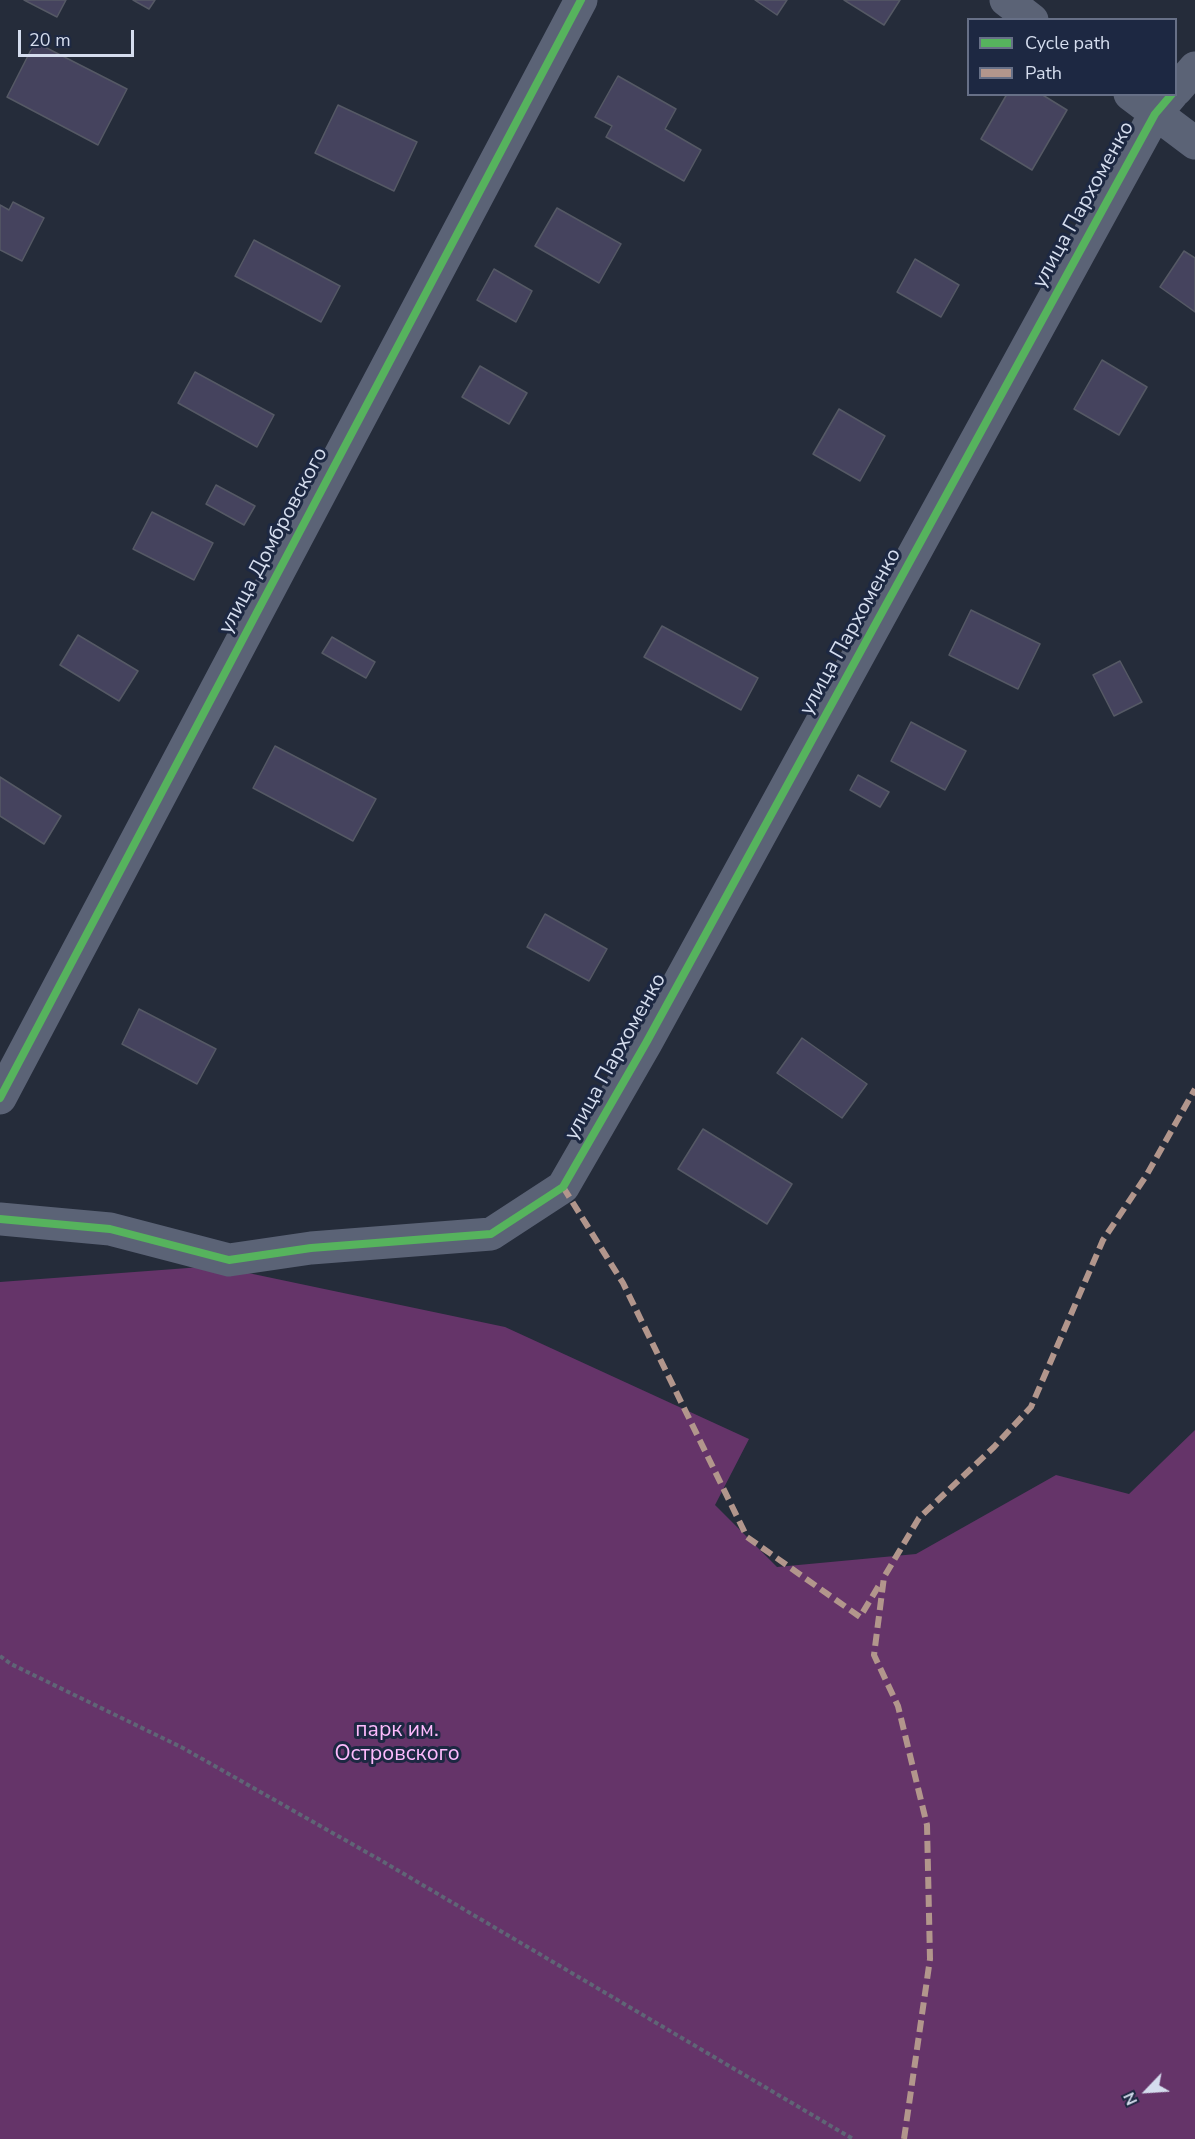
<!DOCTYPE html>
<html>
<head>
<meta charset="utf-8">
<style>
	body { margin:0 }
	#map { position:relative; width:1195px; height:2139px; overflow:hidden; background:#252c3a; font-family:"Nunito Sans",sans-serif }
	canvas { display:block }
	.legend { position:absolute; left:967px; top:18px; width:210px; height:78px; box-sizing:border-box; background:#1d2842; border:2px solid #677087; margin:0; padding:8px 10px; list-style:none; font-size:18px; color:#d5ddee }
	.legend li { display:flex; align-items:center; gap:12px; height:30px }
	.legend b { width:30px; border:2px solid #677087 }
	.north { position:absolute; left:1117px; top:2061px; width:60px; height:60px; -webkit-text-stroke:4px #1d2842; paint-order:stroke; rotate:245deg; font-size:16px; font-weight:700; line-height:24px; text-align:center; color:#d5ddee }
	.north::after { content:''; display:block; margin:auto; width:21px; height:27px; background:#d5ddee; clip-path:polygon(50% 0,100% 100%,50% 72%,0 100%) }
	.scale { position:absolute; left:18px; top:30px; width:116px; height:27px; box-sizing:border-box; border:3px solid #d5ddee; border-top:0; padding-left:8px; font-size:18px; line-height:21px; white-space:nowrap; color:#d5ddee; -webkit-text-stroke:4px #1d2842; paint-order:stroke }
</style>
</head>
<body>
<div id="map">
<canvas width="1195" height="2139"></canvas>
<ul class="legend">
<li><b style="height:8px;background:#56b35d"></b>Cycle path</li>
<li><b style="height:8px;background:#b2968c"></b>Path</li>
</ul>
<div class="north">N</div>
<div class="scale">20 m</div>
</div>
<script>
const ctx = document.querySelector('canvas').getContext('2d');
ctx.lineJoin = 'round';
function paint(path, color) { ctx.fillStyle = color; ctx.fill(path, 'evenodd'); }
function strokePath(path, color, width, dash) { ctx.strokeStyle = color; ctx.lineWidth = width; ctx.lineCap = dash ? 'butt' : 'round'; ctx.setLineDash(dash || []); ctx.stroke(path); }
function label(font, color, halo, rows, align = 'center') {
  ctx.font = font + ' "Nunito Sans",sans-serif'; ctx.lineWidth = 6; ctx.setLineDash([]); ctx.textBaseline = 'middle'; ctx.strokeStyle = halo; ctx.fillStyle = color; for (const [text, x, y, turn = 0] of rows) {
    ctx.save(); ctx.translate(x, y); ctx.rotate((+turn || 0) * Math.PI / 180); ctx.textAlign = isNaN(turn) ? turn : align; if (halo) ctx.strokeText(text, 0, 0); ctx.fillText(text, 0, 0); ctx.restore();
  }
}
const green = new Path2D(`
	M215,1266L505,1327L749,1439L715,1505L777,1567L916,1554L1056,1475L1129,1494L1195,1430V2139H0V1282Z`);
const building = new Path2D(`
	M24,0H66L57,17Z
	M133,0H155L149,9Z
	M755,0H787L777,15Z
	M844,0H900L884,25Z
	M35,42L127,89L98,145L7,97Z
	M618,76L676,109L665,129L701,150L684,181L606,137L612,126L595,117Z
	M1007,94H1041L1067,110L1032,170L981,139Z
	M338,105L417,142L394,191L315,153Z
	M13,202L44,218L22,261L0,250V205L9,210Z
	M557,208L621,244L599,283L535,246Z
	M254,240L340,286L321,322L235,276Z
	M1184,251L1195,258V312L1160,287Z
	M915,259L959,285L941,317L897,292Z
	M494,269L532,291L516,322L477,300Z
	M1102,360L1147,387L1119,435L1074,409Z
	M480,366L527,393L509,424L462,397Z
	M195,372L274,415L257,447L178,403Z
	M839,409L885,436L860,481L813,454Z
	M216,485L255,506L244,525L206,504Z
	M152,512L213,543L194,580L133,549Z
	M971,610L1040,644L1018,689L949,655Z
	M662,626L758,678L741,710L644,657Z
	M78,635L138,671L119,701L60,665Z
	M332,637L375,662L366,678L322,653Z
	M1120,661L1142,702L1114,716L1093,675Z
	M911,722L966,751L945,790L891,761Z
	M275,746L376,799L353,841L253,788Z
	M858,775L889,792L880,807L850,790Z
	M0,777L61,816L44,844L0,816Z
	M545,914L607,949L589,981L527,947Z
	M139,1009L216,1049L197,1084L122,1044Z
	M802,1038L867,1084L842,1118L777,1073Z
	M703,1129L792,1184L767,1224L678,1169Z`);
const path = new Path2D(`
	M0,1656L11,1664L183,1748L382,1861L853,2139`);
const minor = new Path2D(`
	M1006,0L1032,20
	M1176,90L1195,68
	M1130,94L1195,143
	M0,1098L581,0
	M0,1219L110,1229L229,1260L311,1248L491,1234L563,1187L646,1043L1155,114L1172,94`);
const quiet = new Path2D(`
	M563,1187L623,1283L747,1537L860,1617L881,1582
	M904,2139L930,1959L927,1825L898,1706L874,1655L884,1577L919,1518L994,1447L1031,1407L1103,1240L1146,1176L1195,1089`);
const cycleway = new Path2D(`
	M0,1098L581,0
	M0,1219L110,1229L229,1260L311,1248L491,1234L563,1187L646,1043L1155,114L1172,94`);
const streetNames = [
	["улица Пархоменко",1084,205,-61],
	["улица Домбровского",274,541,-62],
	["улица Пархоменко",851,632,-61],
	["улица Пархоменко",616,1057,-61]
];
const parkNames = [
	["парк им.",397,1731],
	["Островского",397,1755]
];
paint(green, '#653469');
paint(building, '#45435e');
strokePath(building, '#555965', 1.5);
strokePath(path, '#5f6576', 4, [4.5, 3]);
strokePath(minor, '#5b6376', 33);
strokePath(quiet, '#b2968c', 6, [12, 6]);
strokePath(cycleway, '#56b35d', 8);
label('21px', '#d5ddee', '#1d2842', streetNames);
label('21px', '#febbfd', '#1d2842', parkNames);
</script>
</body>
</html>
